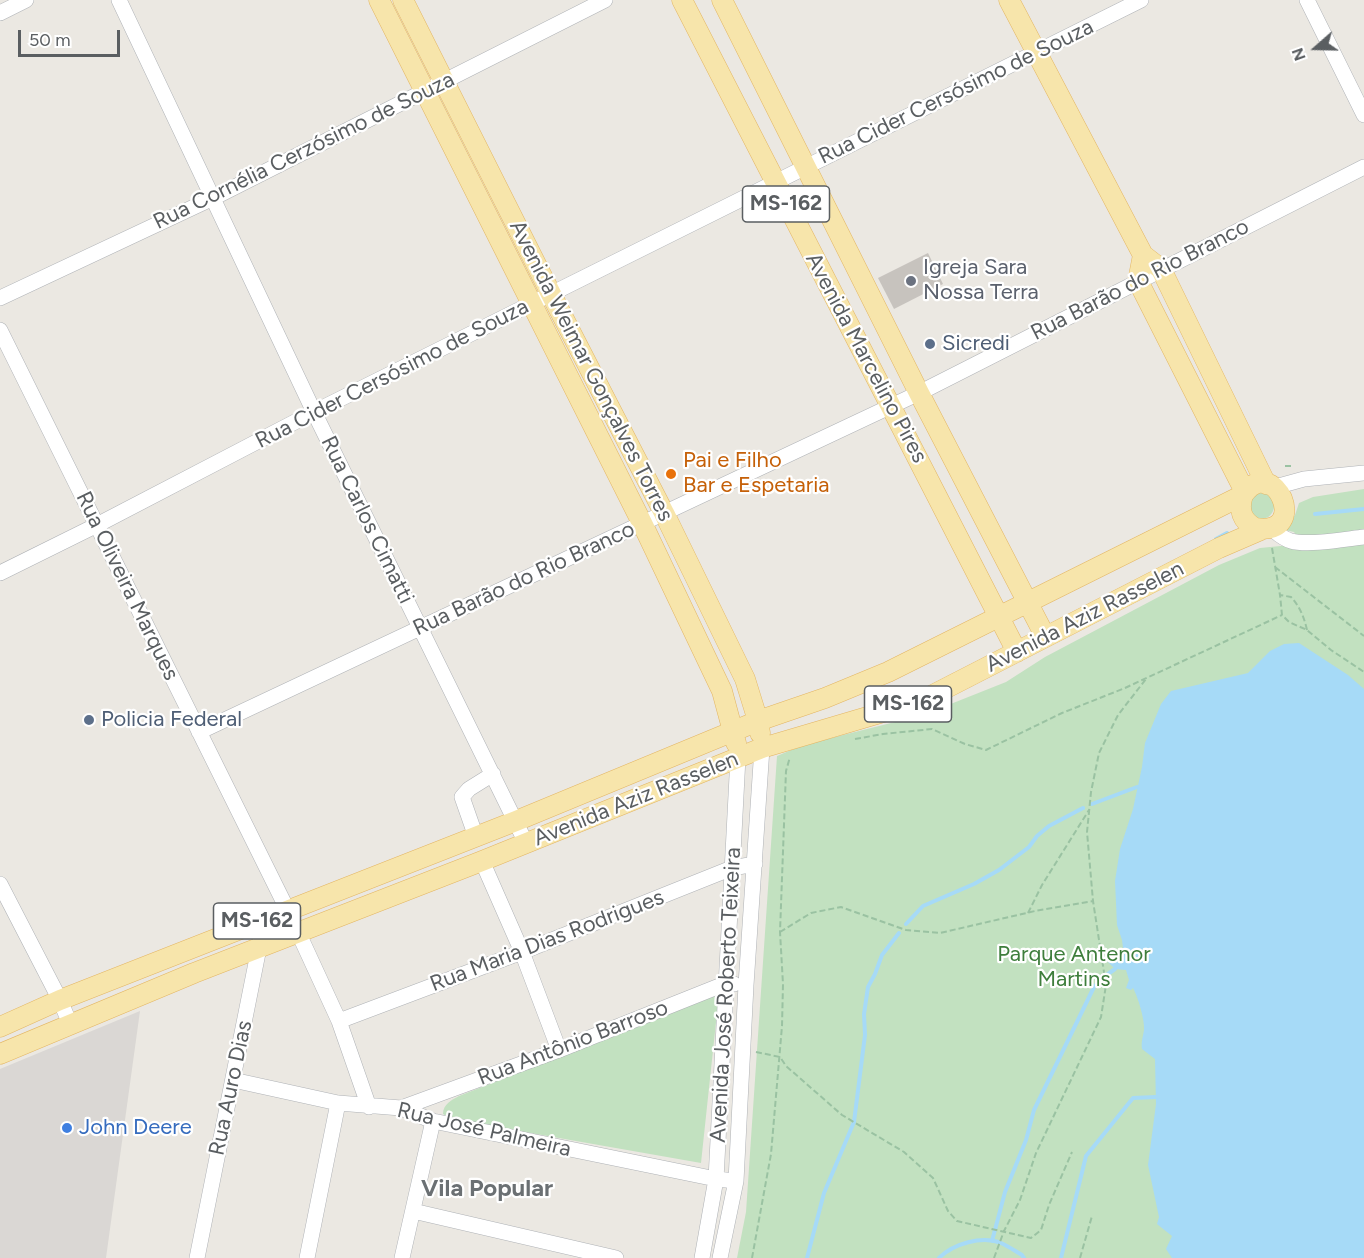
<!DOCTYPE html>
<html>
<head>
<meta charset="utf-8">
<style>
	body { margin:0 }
	#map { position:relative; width:1364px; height:1258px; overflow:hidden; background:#ebe8e2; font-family:Figtree,sans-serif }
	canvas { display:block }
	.north { position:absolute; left:1286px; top:18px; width:60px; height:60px; -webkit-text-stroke:4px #fff; paint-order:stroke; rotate:250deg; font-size:16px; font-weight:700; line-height:24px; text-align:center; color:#5a5e61 }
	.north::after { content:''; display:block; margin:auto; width:21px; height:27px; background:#5a5e61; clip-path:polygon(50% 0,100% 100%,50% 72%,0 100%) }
	.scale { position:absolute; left:18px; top:30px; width:102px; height:27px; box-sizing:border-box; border:3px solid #5a5e61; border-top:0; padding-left:8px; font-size:18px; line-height:21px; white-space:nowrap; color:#5a5e61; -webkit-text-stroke:4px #fff; paint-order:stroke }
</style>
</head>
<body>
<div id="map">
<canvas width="1364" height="1258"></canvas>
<div class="north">N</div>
<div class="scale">50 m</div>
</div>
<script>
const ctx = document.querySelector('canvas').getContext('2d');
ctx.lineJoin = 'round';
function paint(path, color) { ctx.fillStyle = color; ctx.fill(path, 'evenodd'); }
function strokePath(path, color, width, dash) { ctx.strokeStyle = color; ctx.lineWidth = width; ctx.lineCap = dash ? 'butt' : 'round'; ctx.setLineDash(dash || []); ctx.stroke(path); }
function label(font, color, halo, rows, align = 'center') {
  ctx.font = font + ' Figtree,sans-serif'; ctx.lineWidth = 4.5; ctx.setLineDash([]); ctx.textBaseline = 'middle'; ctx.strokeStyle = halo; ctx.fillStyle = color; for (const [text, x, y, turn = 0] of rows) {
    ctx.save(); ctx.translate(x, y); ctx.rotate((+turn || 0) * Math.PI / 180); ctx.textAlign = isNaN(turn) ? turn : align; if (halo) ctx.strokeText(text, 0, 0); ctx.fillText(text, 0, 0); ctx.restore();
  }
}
const industrial = new Path2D(`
	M140,1011L106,1258H0V1069Z`);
const green = new Path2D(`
	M1364,489V1258H737L746,1212L777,756L803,745L923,715L1006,682L1045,657L1219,565L1260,548L1291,545L1298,538L1294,532L1285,530L1295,515L1299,503L1313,497Z
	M1248 506a13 13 0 1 1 26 0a13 13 0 1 1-26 0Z
	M719,994L701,1163L451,1119L443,1114C443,1104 452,1100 459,1096Z`);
const water = new Path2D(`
	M1299,643L1348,675L1364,689V1258H1172L1166,1249L1172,1236L1157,1224L1159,1217L1148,1165L1156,1104L1155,1059L1142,1049C1141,1041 1143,1037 1144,1030C1145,1020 1138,997 1133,988L1131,990L1126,988L1129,980L1126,970L1115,969L1107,961L1120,960L1124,956L1122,940L1117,925L1115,881L1120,849L1133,809L1142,767L1145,743L1161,704L1171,691L1248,673L1270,651L1284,644Z`);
const stream = new Path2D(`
	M1315,514L1364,509
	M1216,539L1227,533
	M1092,804L1137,787
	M906,924L923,906L974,884L999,870L1029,847L1037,836L1049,826L1083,808
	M1108,974L1115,969
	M992,1241L1005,1192L1026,1140L1034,1110L1094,987L1101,980
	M807,1258L824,1193L854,1122L865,1035L864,1014L868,987L875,974L882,955L899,933
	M939,1258C953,1244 982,1235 1001,1243C1008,1246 1015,1251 1022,1255L1024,1258
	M1061,1258L1086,1156L1133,1098L1156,1097`);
const building = new Path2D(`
	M928,253L943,284L894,309L878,278Z`);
const path = new Path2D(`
	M1285,466H1293
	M1272,548L1280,595
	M1275,567L1364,636
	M1307,630C1304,617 1300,607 1291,597L1280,595L1282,615L1289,622L1307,630L1331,650L1364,672
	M855,739L883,734L932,729L965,744L986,750L1062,713L1125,688L1282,615
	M1028,913L1042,885L1089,810
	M780,932L811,913L841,907L906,930L940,933L1035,911L1093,901
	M756,1052L780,1057L786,1066L842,1115L904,1152L933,1178L948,1211L957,1221L1031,1238L1041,1230L1049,1205L1072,1152
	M752,1258L771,1154L782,1026L783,984L780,932L786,771L790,757
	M994,1258L1004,1231L1020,1200L1036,1153L1101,1017L1106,985L1093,901L1087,832L1091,792L1099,753L1118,715L1146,679
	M1080,1258L1092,1216`);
const minor = new Path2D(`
	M119,0L314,412L526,843
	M1307,0L1364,115
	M0,13L26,0
	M0,298L213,198L605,0
	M0,330L293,921L339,1021L369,1107
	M1275,487L1304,479L1364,473
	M1271,528C1277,533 1283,539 1291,541C1308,546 1346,539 1364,537
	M0,573L97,525L314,412L1141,0
	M199,732L919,393L1364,167
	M476,837L462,797L469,789L493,774
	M482,861L522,952L559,1050
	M0,884L60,1000L70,1024
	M339,1021L522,952L732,868L755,864
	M233,1080L338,1103L401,1108L433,1121L716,1179L736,1181
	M401,1108L559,1050L727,983L734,984
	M413,1211L616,1258
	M197,1258L265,918
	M307,1258L338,1103
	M402,1258L433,1121
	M702,1258L716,1179L738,757
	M720,1258L736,1181L746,985L762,748`);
const major = new Path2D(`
	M379,0L642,523L722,691L736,743
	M403,0L551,294L664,513L745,679L758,721L760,733
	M682,0L1017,652
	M722,0L919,393L1045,636
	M1009,0L1143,255L1161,269L1266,484
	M1143,255L1138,281L1245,492
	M0,1027L60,1000L516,821L758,721L825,698L888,672L1243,495C1274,451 1312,537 1255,528C1242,521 1238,510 1243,495
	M0,1054L194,973L482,861L762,748L921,701L1219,548L1263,529`);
const markers = [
	[911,281,6,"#6b7280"],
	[930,344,6,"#5c6f8a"],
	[671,474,6,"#e8710a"],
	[89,720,6,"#5c6f8a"],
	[67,1128,6,"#3f7fe0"]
];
const shields = [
	[786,204,87],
	[908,704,87],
	[257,921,87]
];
const shieldNames = [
	["MS-162",786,204],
	["MS-162",908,704],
	["MS-162",257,921]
];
const streetNames = [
	["Rua Cider Cersósimo de Souza",956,92,-26],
	["Rua Cornélia Cerzósimo de Souza",304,151,-26],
	["Rua Barão do Rio Branco",1140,280,-27],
	["Avenida Marcelino Pires",866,358,62],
	["Avenida Weimar Gonçalves Torres",591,371,63],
	["Rua Cider Cersósimo de Souza",392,374,-27],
	["Rua Carlos Cimatti",367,520,64],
	["Rua Barão do Rio Branco",524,579,-25],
	["Rua Oliveira Marques",127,586,64],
	["Avenida Aziz Rasselen",1085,617,-27],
	["Avenida Aziz Rasselen",636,799,-22],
	["Rua Maria Dias Rodrigues",547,941,-21],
	["Avenida José Roberto Teixeira",726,995,-87],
	["Rua Antônio Barroso",573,1043,-21],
	["Rua Auro Dias",231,1088,-78],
	["Rua José Palmeira",484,1130,13]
];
const worshipNames = [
	["Igreja Sara",923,268],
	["Nossa Terra",923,293]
];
const serviceNames = [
	["Sicredi",942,344],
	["Policia Federal",101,720]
];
const foodNames = [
	["Pai e Filho",683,461],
	["Bar e Espetaria",683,486]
];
const parkNames = [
	["Parque Antenor",1074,955],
	["Martins",1074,980]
];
const shopNames = [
	["John Deere",79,1128]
];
const neighbourhoodNames = [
	["Vila Popular",487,1189]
];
paint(industrial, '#dad7d4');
paint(green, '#c2e1c0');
paint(water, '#a6daf7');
strokePath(stream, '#a6daf7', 4);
paint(building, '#c7c3be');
strokePath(minor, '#afb2b6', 16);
strokePath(major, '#e3b562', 21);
strokePath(path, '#9ac2a2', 2, [6, 3]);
strokePath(minor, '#fff', 15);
strokePath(major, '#f7e5ab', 20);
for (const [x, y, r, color] of markers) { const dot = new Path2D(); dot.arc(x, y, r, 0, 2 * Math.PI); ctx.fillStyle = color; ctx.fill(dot); strokePath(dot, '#fff', 2); }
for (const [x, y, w] of shields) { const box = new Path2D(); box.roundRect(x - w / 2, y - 18, w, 36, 4.5); ctx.fillStyle = '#fff'; ctx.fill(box); strokePath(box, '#5a5e61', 1.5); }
label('bold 21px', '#5a5e61', null, shieldNames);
label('22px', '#5a5e61', '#fff', streetNames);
label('22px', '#5b616d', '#fff', worshipNames, 'left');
label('22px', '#4e5e75', '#fff', serviceNames, 'left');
label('22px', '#c56008', '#fff', foodNames, 'left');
label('22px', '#3e7e3c', '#fff', parkNames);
label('22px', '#366cbe', '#fff', shopNames, 'left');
label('bold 24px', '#6b7073', '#fff', neighbourhoodNames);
</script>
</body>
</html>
